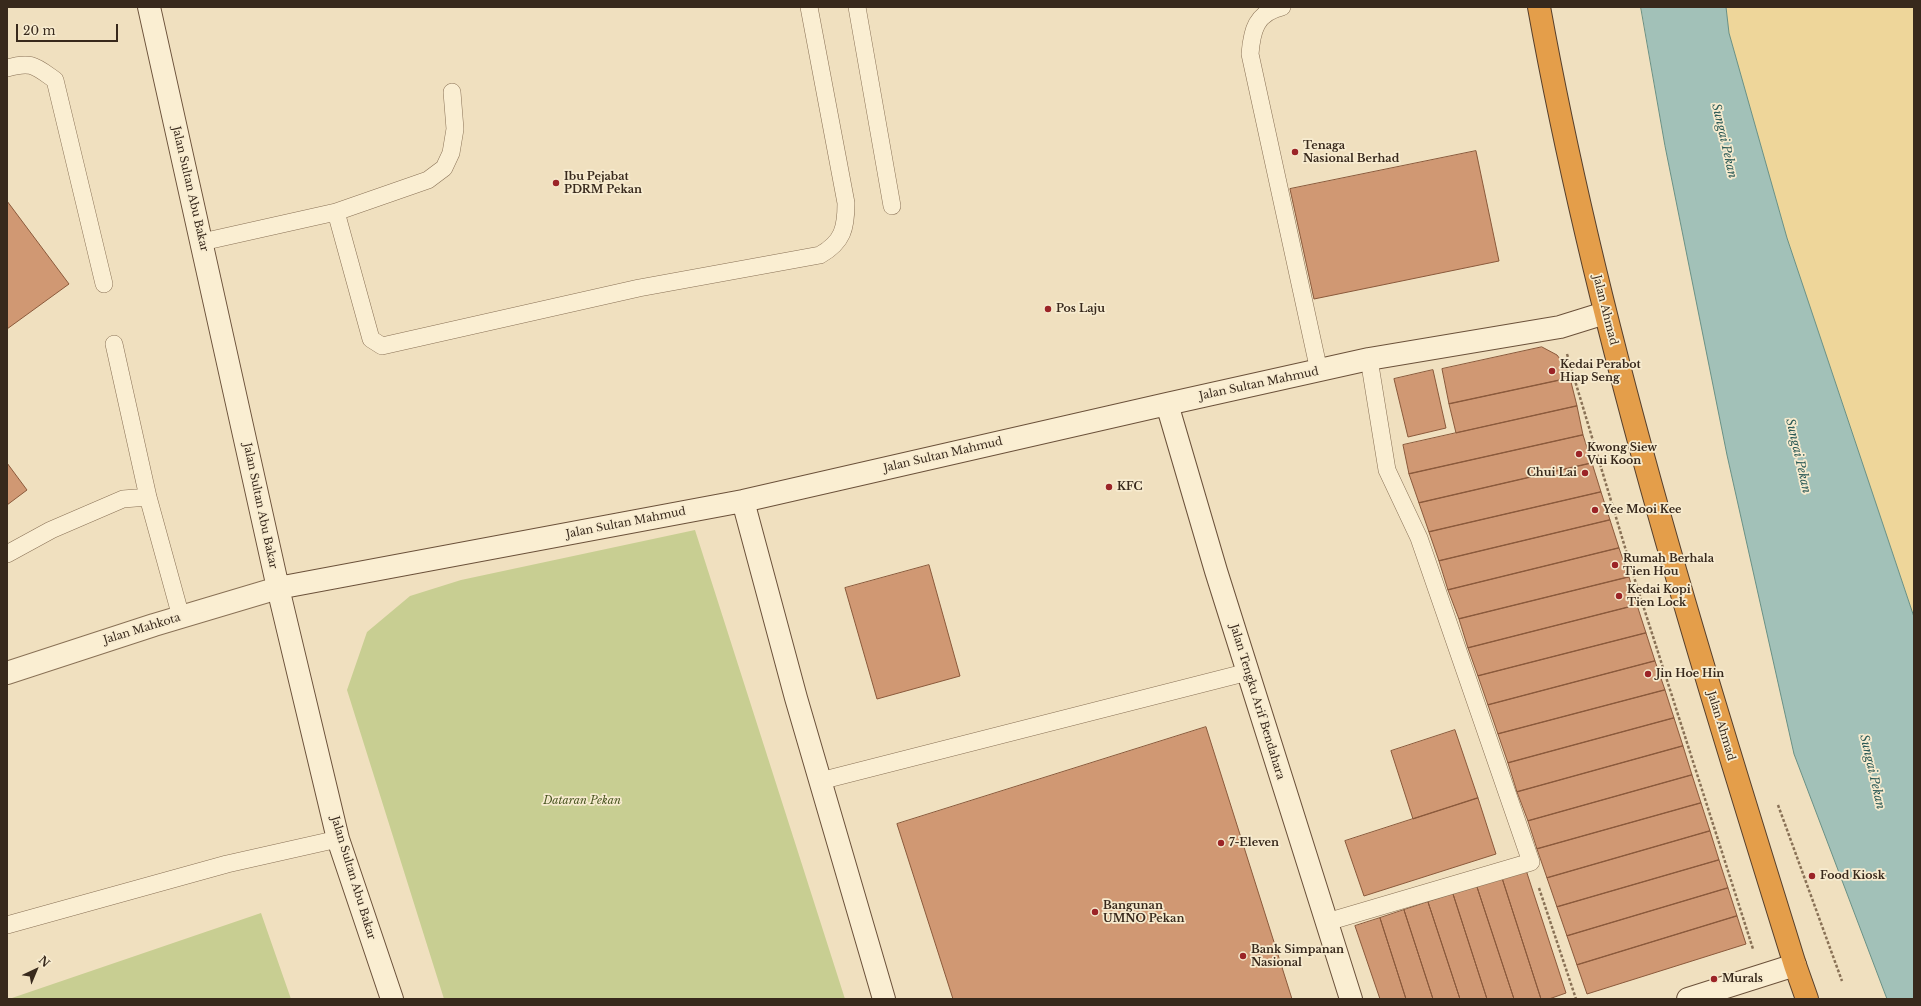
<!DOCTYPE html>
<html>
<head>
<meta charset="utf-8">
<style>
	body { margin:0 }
	#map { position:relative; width:1921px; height:1006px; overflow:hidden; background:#f0e0bf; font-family:"Libre Baskerville",serif }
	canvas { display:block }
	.frame { position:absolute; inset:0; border:8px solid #38291c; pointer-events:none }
	.north { position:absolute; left:16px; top:950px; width:40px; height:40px; -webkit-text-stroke:3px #f7ebcf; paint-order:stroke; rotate:44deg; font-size:11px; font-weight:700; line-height:16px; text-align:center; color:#38291c }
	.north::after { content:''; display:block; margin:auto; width:14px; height:18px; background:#38291c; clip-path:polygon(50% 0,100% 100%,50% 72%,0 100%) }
	.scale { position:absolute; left:16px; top:24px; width:102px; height:18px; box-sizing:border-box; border:2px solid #38291c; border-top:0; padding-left:5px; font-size:12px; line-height:14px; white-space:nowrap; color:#38291c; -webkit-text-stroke:3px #f7ebcf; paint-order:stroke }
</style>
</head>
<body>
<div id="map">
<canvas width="1921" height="1006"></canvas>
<div class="frame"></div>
<div class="north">N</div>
<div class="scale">20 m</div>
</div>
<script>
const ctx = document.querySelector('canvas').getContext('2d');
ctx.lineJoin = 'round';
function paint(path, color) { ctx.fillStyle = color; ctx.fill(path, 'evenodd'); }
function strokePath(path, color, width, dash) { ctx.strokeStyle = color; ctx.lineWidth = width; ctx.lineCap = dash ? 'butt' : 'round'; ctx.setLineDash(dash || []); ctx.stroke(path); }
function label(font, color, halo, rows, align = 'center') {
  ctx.font = font + ' "Libre Baskerville",serif'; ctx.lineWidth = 3.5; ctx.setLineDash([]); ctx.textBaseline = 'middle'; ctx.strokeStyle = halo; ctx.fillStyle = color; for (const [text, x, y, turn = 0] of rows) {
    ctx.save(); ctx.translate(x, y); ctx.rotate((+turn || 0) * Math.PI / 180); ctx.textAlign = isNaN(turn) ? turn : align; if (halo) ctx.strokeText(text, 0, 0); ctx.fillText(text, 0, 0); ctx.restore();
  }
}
const green = new Path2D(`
	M695,530L845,999H444L347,690L367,632L410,596L461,580Z
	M261,913L291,999H9Z`);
const sand = new Path2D(`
	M1726,7H1914V617L1787,238L1729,33Z`);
const water = new Path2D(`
	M1641,7H1726L1729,33L1787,238L1914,617V999H1887L1794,754L1727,455L1665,146Z`);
const building = new Path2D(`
	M1476,151L1499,261L1314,299L1290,189Z
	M7,201L69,284L7,329Z
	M1542,347L1557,355L1566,367L1570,378L1449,404L1442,369Z
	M1433,370L1446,428L1408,437L1394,379Z
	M1570,378L1577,406L1456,433L1449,404Z
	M1577,406L1583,435L1409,474L1403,445Z
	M1583,435L1592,463L1419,503L1409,474Z
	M7,463L27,490L7,505Z
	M1592,463L1601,492L1429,532L1419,503Z
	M1601,492L1610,520L1439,561L1429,532Z
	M1610,520L1619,548L1448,590L1439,561Z
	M1619,548L1629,577L1459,619L1448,590Z
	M929,565L960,676L877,699L845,588Z
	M1629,577L1637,605L1468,648L1459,619Z
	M1637,605L1646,633L1478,676L1468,648Z
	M1646,633L1655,661L1488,705L1478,676Z
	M1655,661L1665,690L1498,734L1488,705Z
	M1665,690L1674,718L1508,763L1498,734Z
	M1674,718L1683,746L1517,792L1508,763Z
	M1206,727L1292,999H953L897,824Z
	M1455,730L1478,798L1413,819L1391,751Z
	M1683,746L1692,775L1528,821L1517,792Z
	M1692,775L1701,803L1537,849L1528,821Z
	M1478,798L1496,854L1364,896L1345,841Z
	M1701,803L1710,831L1547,878L1537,849Z
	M1710,831L1719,860L1557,907L1547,878Z
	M1719,860L1728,888L1567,936L1557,907Z
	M1526,870L1566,993L1549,999H1541L1502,878Z
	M1502,878L1541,999H1514L1477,887Z
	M1477,887L1514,999H1487L1453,894Z
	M1728,888L1737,916L1577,965L1567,936Z
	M1453,894L1487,999H1460L1428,902Z
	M1428,902L1460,999H1433L1404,910Z
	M1404,910L1433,999H1406L1380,918Z
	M1737,916L1746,944L1587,994L1577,965Z
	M1380,918L1406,999H1380L1355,926Z`);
const path = new Path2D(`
	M1567,354L1633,574L1753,949
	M1778,805L1842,981
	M1539,888L1576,999`);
const lane = new Path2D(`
	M857,7L892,206
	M1282,7C1256,13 1252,30 1250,54L1319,371
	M7,68C32,61 35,66 55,80L104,284
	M336,212L371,339L382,346L639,288L820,255C843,242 846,228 846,203L809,7
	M202,242L336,212L428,180L444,168L451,153L455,129L452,92
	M114,344L148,497L181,617
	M7,554L51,530L123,499L148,497
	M820,781L1248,672
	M1327,922L1531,862L1419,538L1387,470L1369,359
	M7,925L227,864L338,839`);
const street = new Path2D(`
	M7,673L154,625L278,588`);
const secondary = new Path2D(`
	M149,7L278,588L338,839L392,999
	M1167,404L1216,571L1351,999
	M743,501L796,698L884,999
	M278,588L743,501L1167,404L1369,359L1560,327L1605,313
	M1688,999L1795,965`);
const highway = new Path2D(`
	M1539,7C1598,333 1697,650 1795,965L1807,999`);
const markers = [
	[1295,152,4,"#9b2427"],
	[556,183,4,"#9b2427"],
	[1048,309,4,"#9b2427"],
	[1552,371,4,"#9b2427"],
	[1579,454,4,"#9b2427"],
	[1585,473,4,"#9b2427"],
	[1109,487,4,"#9b2427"],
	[1595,510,4,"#9b2427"],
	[1615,565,4,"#9b2427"],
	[1619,596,4,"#9b2427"],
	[1648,674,4,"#9b2427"],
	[1221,843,4,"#9b2427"],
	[1812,876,4,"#9b2427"],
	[1095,912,4,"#9b2427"],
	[1243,956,4,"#9b2427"],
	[1714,979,4,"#9b2427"]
];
const poiNames = [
	["Tenaga",1303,146],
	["Nasional Berhad",1303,159],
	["Ibu Pejabat",564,177],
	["PDRM Pekan",564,190],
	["Pos Laju",1056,309],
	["Kedai Perabot",1560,365],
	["Hiap Seng",1560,378],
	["Kwong Siew",1587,448],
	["Vui Koon",1587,461],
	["Chui Lai",1577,473,"right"],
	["KFC",1117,487],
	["Yee Mooi Kee",1603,510],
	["Rumah Berhala",1623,559],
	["Tien Hou",1623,572],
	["Kedai Kopi",1627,590],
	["Tien Lock",1627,603],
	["Jin Hoe Hin",1656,674],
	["7-Eleven",1229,843],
	["Food Kiosk",1820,876],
	["Bangunan",1103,906],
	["UMNO Pekan",1103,919],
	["Bank Simpanan",1251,950],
	["Nasional",1251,963],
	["Murals",1722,979]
];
const streetNames = [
	["Jalan Sultan Abu Bakar",190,189,77],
	["Jalan Ahmad",1605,310,76],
	["Jalan Sultan Mahmud",1259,384,-12],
	["Jalan Sultan Mahmud",943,455,-13],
	["Jalan Sultan Abu Bakar",260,506,78],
	["Jalan Sultan Mahmud",626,523,-11],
	["Jalan Mahkota",142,629,-17],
	["Jalan Tengku Arif Bendahara",1257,702,73],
	["Jalan Ahmad",1721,726,73],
	["Jalan Sultan Abu Bakar",353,878,73]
];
const parkNames = [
	["Dataran Pekan",582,801]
];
const waterNames = [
	["Sungai Pekan",1724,141,77],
	["Sungai Pekan",1798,456,77],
	["Sungai Pekan",1872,772,77]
];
paint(green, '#c8ce92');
paint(sand, '#eed69a');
paint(water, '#a2c1b8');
strokePath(water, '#699085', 1);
paint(building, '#d09873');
strokePath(building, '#8a593b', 1);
strokePath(lane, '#897156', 18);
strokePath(street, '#897156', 24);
strokePath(secondary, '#6b513a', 24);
strokePath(highway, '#573f2b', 24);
strokePath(path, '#897156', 2.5, [3, 2]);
strokePath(lane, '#faeed2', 17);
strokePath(street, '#faeed2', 22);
strokePath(secondary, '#faeed2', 22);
strokePath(highway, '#e49e4a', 22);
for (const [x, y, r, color] of markers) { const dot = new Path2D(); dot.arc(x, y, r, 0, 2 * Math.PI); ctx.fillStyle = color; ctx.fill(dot); strokePath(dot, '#f7ebcf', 1.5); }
label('bold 11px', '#38291c', '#f7ebcf', poiNames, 'left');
label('11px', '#38291c', '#f7ebcf', streetNames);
label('italic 11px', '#495521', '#f7ebcf', parkNames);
label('italic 12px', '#2a5955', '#f7ebcf', waterNames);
</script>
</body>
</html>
